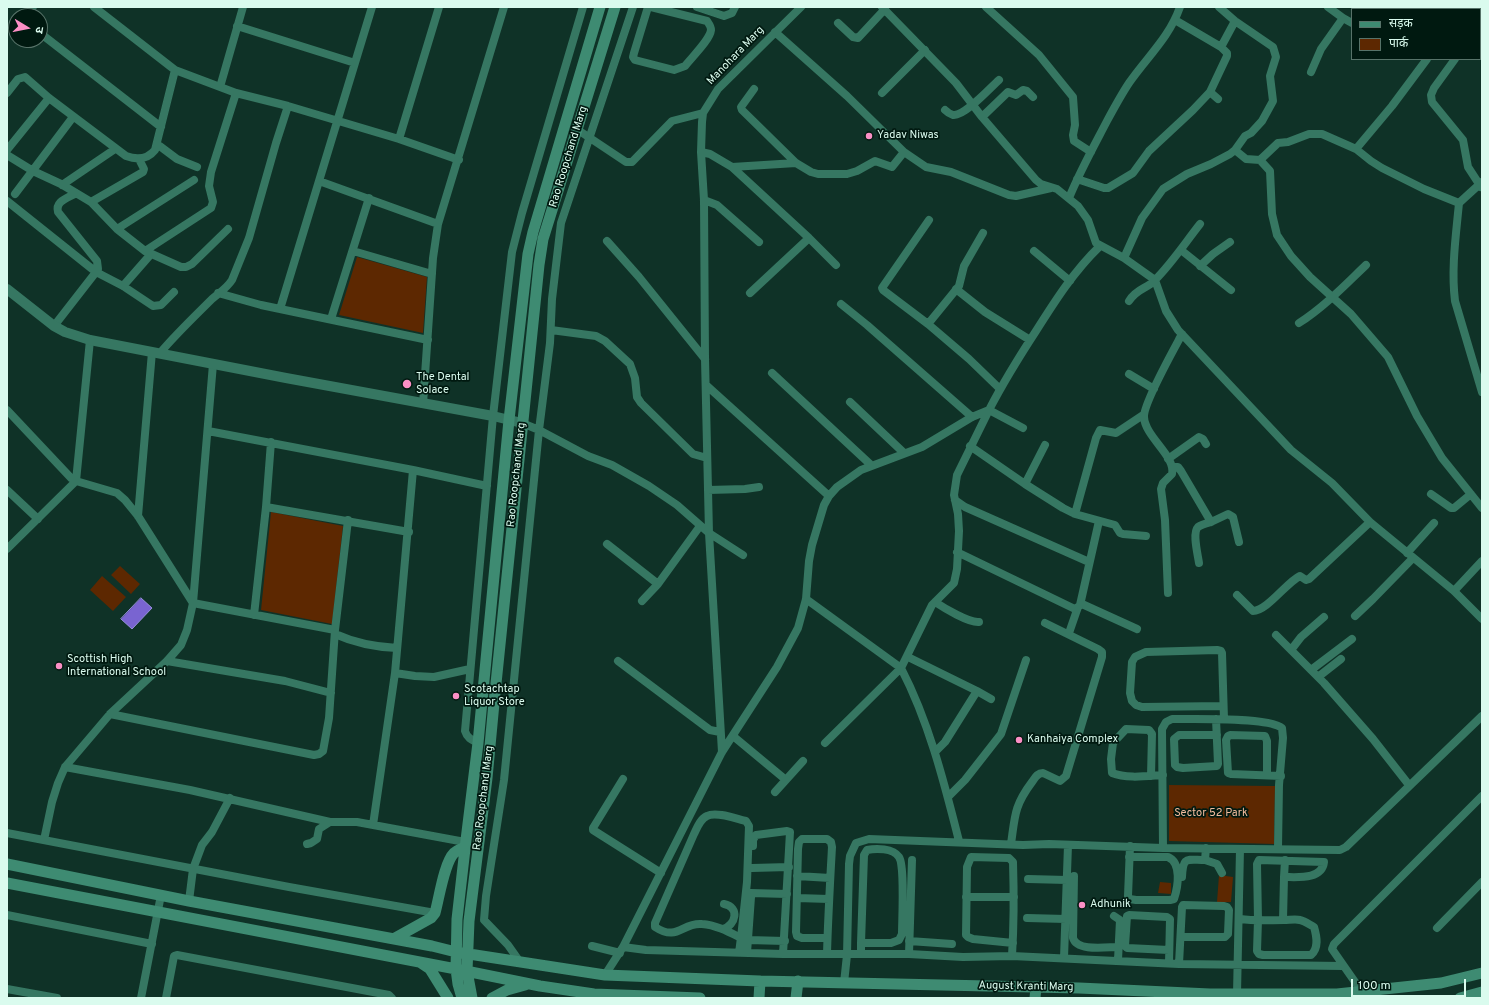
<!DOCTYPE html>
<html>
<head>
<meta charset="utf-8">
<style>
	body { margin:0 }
	#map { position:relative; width:1489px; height:1005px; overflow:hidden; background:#0f3227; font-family:Overpass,"Noto Sans Devanagari",sans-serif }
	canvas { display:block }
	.frame { position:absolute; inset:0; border:8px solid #dafbee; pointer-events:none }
	.legend { position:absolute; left:1351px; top:8px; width:130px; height:52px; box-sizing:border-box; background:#001910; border:1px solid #577369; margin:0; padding:5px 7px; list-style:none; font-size:12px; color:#dafbee }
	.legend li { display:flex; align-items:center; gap:8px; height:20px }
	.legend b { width:20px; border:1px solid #577369 }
	.north { position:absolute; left:8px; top:8px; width:40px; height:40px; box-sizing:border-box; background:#001910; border:1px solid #577369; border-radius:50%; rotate:100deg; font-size:11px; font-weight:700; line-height:16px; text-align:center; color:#dafbee }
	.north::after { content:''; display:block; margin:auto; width:14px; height:18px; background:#fb8fc5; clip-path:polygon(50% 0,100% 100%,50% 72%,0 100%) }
	.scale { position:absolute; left:1351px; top:979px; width:115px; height:18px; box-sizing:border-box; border:2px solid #dafbee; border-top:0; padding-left:5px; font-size:12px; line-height:14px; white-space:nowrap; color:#dafbee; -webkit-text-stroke:3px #001910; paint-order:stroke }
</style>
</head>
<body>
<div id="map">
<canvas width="1489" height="1005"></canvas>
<div class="frame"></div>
<ul class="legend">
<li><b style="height:5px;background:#3e8b72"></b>सड़क</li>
<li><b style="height:11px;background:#5d2801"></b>पार्क</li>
</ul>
<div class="north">उ</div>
<div class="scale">100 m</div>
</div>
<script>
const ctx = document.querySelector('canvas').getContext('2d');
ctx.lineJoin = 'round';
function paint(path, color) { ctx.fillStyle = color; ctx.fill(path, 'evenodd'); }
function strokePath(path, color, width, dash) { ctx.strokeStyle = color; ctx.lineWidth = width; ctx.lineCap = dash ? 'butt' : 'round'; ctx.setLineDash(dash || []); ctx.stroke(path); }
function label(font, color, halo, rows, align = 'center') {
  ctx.font = font + ' Overpass,sans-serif'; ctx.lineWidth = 3.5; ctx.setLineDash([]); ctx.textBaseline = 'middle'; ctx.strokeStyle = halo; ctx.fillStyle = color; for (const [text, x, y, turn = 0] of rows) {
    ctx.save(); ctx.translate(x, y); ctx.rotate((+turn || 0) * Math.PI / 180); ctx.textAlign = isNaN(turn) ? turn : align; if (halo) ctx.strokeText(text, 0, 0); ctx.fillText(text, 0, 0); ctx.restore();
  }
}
const green = new Path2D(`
	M357,257L427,277L423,333L339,315Z
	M271,512L343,526L332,624L261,610Z
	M120,566L140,584L131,594L111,575Z
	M102,576L126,597L113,611L90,590Z
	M1169,785L1275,786L1274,844L1169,841Z
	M1219,875L1233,877L1231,902H1217Z
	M1160,882L1171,883V894L1158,893Z`);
const water = new Path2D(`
	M141,598L152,608L132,629L121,619Z`);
const minor = new Path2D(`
	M94,7L175,70L236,93L288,106L399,139L459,160
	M648,7L634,53L633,57L635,60L674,70L685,66C691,58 710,40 711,30C711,26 709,24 707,21L651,7
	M697,7L724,16L732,13L735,7
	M882,7L956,83L982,117L1036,180L1041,184L1057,189L1078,206L1088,220L1096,243L1124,258L1155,280L1166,311L1178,330L1291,450L1332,483L1370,522L1454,591L1482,619
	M986,7L1039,55L1073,97L1075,125L1073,135L1074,141L1091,152
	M1328,7L1343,18L1352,23
	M1420,7L1423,9
	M1412,9L1413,7
	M1441,9L1443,7
	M26,16L33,7
	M1480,21L1482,18
	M838,23L853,37L858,38L885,9
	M237,26L355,63
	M775,32L847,96L904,152
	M40,33L161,127
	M1221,47L1235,21
	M1455,59L1434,88L1431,95L1432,102L1463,140L1468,167L1481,187
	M1311,72L1321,49L1343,18
	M220,87L243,7
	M754,89L741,107L742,110L796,163L811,172L818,174H847L857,171L875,161L892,167L904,152L926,167L951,172L1009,195L1016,196L1051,188
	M1210,92L1218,99
	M7,93L18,79L25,77L49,98L126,156C137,160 147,160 155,150L175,70
	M882,93L925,50
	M945,110C947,112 950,114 953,115C964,117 990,88 999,80
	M982,117L1008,92L1016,95L1023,90L1027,91L1033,97
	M578,130L626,162H632L672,121L703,113
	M399,139L439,7
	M157,144L177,159L197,167
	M1356,149L1392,106L1427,59
	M7,150L49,98
	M1235,150L1246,159L1260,160L1270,171L1272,214L1277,235L1291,256L1310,277L1351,314L1388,357L1417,416L1442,458L1482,508
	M701,152L710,154L732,167L796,163
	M7,155L33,171L61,184L91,202L117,229L145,251L181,267H186L192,264L228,229
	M1260,160L1278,143L1288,142L1309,134H1322L1356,149L1371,161L1382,168L1424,189L1459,203
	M732,167L809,238L836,265
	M1077,179L1104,188H1108L1133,173L1149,151L1193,110L1210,92L1227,56V53L1221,47L1175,20
	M319,181L438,224
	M1482,182L1459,203C1456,235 1451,269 1455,301L1482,392
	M62,185L115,149
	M15,194L73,117
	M1069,198C1080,171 1094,146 1107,121C1114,108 1121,95 1129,83C1147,57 1169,38 1180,7
	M704,200L717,205L759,242
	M7,201L96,272L123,286L153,306L161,305L174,292
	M91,202L143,172L144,169L139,159
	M929,220L882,288L883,290L928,324L969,359L1000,389
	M117,229L194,180
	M607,241L639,277L705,359
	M1181,250L1231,290
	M145,251L211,208L213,202L209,186L211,172L236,93
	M353,251L432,274
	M1034,251L1070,281
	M1124,258L1142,218L1163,189L1187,174L1211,164L1230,154L1235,150L1245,136L1251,133L1262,121L1273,101L1270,76L1276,57L1273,47L1235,21L1219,7
	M1200,266L1213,254L1230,242
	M123,286L151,254
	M956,289L985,312L1030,340
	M218,293L261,305L428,340
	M750,293L809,238
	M1129,301C1137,288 1147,289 1155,280C1172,263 1185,243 1200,224
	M841,304L867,325L972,417
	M280,309L372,7
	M331,319L369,198
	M1299,323C1324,307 1344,286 1366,265
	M928,324L959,286L964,266L983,233
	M54,326L96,272L98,269L97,261L58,212C55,201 68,198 76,193
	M551,330L596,336L605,341L630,364L635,378L637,397L641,403L693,454L707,458
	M160,353C176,334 194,317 212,299C219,293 227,288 232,280L249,238L276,143L288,106
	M772,373L871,465
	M1129,374L1154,389
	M706,385L829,496
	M850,402L904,453
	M423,404L433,258L438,224L504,7
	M7,410L71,478L76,481L117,493L125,500L138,516L193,603L335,630
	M522,423L539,430L588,456L612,465L649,486L677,505L709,533L743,555
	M208,431L413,470L487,486
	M970,446L1025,484L1063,508L1075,514L1115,525L1120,533L1123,534L1146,536
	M1168,459L1199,437L1203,439L1206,444
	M1172,467H1178L1181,471L1211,522L1228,514L1233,517L1239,542
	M1025,484L1045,445
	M7,490L38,519
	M708,490L745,489L759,487
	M1431,494L1451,508H1454L1471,494
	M955,500L965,507L1089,562
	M266,507L409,532
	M1075,514L1096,438L1100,430L1116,433L1143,415
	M138,516L152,352
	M607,544L658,584
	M7,549L76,481L90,340
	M957,552L1077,610
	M1407,553L1434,523
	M1199,563C1198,555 1192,533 1198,527C1202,524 1207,523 1211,522
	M1454,591L1482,561
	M1168,593L1165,520L1161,489L1163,483L1172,474C1176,456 1145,437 1144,417C1143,404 1174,349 1182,334
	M1237,595L1253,611C1267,611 1287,582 1300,576L1306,580L1309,579L1370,522
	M806,599L901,668C929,722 944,782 959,841
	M642,601L658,584L700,526
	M935,602C944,608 969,623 979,622
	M1080,605L1099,521
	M254,615L266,507L271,442
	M1355,616L1373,599L1413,558
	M1069,633L1078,607L1082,604L1137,629
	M335,634C355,643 375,647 397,648
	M1276,635L1324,683L1373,739L1409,785
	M1291,650L1301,637L1324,617
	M908,657L977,691L945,742L935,752
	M167,661L285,681L331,693
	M618,661L710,730L720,732
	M1311,670L1352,639
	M395,673L415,676L434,677L470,669
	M1318,677L1341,659
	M977,691L991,699
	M1223,706L1142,707L1136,705L1132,701L1130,693L1132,662L1135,657L1146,652L1217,650L1221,651L1222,653L1224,719
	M110,714L314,755L319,754L323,751L329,718L335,630L348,520
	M1216,719L1218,764L1217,766L1183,768L1177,767L1175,765L1174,739L1179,735H1217
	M733,736L786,780
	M478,743C472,740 467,738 465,731L493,416L512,252L522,213L583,7
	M825,743L901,668L932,605L954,583L957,569L959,531L958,514L954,495L957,475L989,410L1023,428
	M722,752L709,533L705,359L704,200L701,152L702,122L703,113L718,89L801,7
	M65,767L190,790L330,822
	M1267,775V741L1265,736L1230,735L1228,736L1226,740L1228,773L1231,774L1281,776
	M1151,776L1152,734L1149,730L1126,729L1113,743L1111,759L1112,773C1127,779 1147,776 1163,775
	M623,779L593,828V830L661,873
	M775,792L803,761
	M948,797L965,780L1001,734L1026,660
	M373,825L395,673L413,470
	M7,833L289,887L435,913
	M44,840L52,802L58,783L65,767L110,714L167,661L181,645L187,630L193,603L213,364
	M307,844L311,843L317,839L319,829L330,822H357L465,842
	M1011,844C1015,816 1014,806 1032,782C1035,778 1037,773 1043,773L1060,781L1066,776L1102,657V652L1098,649L1045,623
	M753,846V840L756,835L787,831L790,832L783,954
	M1163,848L1162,729L1166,722L1172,719C1192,719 1269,717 1282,728L1283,738L1279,785L1278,848
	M1129,857H1168C1182,863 1178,887 1174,899L1170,900H1136L1130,899L1128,896L1130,846
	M1205,860L1217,864L1222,873
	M752,868L789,867
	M797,876L830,878
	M1074,876L1073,938C1077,952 1107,947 1119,947
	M1182,877C1183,856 1186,860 1205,860L1206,848
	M1284,877L1285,860
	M1028,879L1067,880
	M751,893L787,894
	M966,897H1014
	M797,898L829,899
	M189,901L193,869L202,845L212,832L230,798
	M7,915L152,944
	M1114,916L1120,920L1118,960
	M1027,918L1066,919
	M1240,919C1255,921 1269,920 1284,920C1289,920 1296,919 1300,920C1305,921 1310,925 1314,927C1317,937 1319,948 1311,955H1263L1259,954L1257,951L1258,920L1257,864L1259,860L1324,862C1322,880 1297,877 1284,877L1283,920
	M1437,928L1482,882
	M723,929C736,925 740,907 724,904
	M748,940L785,941
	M909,941L952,944
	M861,943H891L899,940L902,934C902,920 905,866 899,857C893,848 876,848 867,850L864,855L861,943V954
	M592,946L620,953
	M623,947L646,950L783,954H909L963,957L1012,956L1179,964L1343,966
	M739,952C740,948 740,943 741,938L747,882L749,826L746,821C737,819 716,811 707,816C700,819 697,828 694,834L655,923V927C678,942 682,922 702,924C716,925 729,932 741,938
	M747,953L751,897
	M827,954C828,918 830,883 832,847L831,842L827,839H802L799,842L798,849L796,932L797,936L802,938H827
	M909,954L912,860
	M1012,956C1014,924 1014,893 1013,862L1009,858L971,857L967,867L966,935L968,937L973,939L1013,943
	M1064,958L1068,845
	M520,962L508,945L484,920L486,896L504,780L539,430L550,343L552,299L561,223L633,7
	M1169,963L1170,919L1167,917L1129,915L1127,916L1125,946L1127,948L1169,950
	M1179,964L1182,907L1183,905L1224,906L1227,907L1229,910L1228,934L1225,937H1181
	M605,975L623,947L722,752L777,667L798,628L806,599L809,561L812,545L824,505L829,496L837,487L861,470L922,447L972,417L989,410C1003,383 1019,357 1036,331C1055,301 1074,271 1100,246
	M844,983L847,955L849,864L850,856L856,843L869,839L1023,845L1049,844L1163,848L1340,850L1346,847L1482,716
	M7,989L57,998
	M1362,992L1332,949L1334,944L1482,796
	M1237,994L1240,849
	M141,998L161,895
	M166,998L174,956L177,955L389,995L392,998`);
const tertiary = new Path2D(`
	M7,289L54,326L65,332L90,340L286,378L493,416L522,423`);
const secondary = new Path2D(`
	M7,864L189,901L432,946L456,952L605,975L760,981L1079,988L1210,994H1337L1441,983L1482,973
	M7,883L456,969L540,986L594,994L700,998
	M395,938L431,918L435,913C439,899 444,863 454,853C457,850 461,849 465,847
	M421,963L430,969L448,998
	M462,998L458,984L456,969L457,919L466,840L478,743L509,420L528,254L533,232L600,7
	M472,998L467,971L469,921L487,778L494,703L539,265L543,239L615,7
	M492,998L507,990L525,985
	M759,998L760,981
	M796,998L798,981
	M1035,998L1036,987
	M1460,998L1482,992`);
const markers = [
	[869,136,4,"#fb8fc5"],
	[407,384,5,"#fb8fc5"],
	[59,666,4,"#fb8fc5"],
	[456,696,4,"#fb8fc5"],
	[1019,740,4,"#fb8fc5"],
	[1082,905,4,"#fb8fc5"]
];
const streetNames = [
	["Manohara Marg",736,56,-46],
	["Rao Roopchand Marg",569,157,-73],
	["Rao Roopchand Marg",517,475,-84],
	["Rao Roopchand Marg",484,798,-83],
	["August Kranti Marg",1026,987,1]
];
const poiNames = [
	["Yadav Niwas",877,136],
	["The Dental",416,378],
	["Solace",416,391],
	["Scottish High",67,660],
	["International School",67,673],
	["Scotachtap",464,690],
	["Liquor Store",464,703],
	["Kanhaiya Complex",1027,740],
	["Adhunik",1090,905]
];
const parkNames = [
	["Sector 52 Park",1211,814]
];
paint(green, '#5d2801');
paint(water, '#7964d1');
strokePath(water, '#9691da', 1);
strokePath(minor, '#367762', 8);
strokePath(tertiary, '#367762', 10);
strokePath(secondary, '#3e8b72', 11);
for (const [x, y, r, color] of markers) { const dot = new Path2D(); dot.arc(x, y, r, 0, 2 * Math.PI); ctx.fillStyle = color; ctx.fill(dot); strokePath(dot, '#001910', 1.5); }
label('11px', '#dafbee', '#001910', streetNames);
label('11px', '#dafbee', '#001910', poiNames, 'left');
label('11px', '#f2bb9d', '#001910', parkNames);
</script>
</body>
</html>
